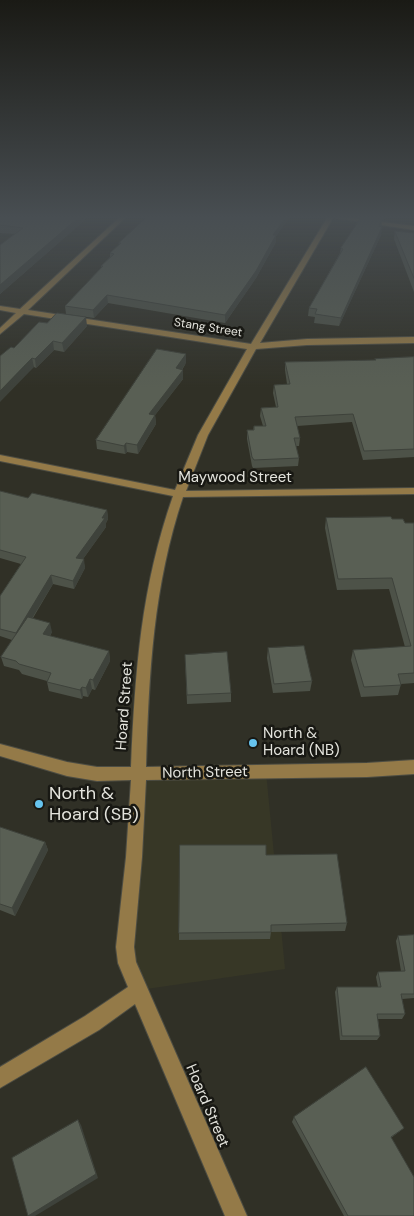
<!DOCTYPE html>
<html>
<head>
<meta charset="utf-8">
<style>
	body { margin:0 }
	canvas { display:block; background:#303026 }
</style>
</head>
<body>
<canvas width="414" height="1216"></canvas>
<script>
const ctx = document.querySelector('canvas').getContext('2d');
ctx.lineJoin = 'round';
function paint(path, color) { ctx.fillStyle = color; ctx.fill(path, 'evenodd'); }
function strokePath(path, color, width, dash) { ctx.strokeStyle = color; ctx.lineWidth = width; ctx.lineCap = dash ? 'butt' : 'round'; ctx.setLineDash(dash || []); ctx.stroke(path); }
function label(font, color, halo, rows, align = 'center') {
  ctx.font = font + ' "DM Sans",sans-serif'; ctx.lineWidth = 5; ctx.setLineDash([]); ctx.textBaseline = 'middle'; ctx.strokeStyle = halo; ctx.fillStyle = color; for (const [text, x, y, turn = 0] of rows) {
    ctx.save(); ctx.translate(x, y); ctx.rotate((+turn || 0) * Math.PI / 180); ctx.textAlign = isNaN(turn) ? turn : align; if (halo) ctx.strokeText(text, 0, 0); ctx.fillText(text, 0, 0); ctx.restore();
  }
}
const built = new Path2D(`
	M266,772L285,969L139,990L127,957L138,773Z`);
const minor = new Path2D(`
	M119,218H125L28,310L251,344L327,218H333L260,343L307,339L414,337V343L307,345L256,349L208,435L186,491L414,488V494L183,497C153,587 149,673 146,767L367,763L414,760V774L367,777L146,780L142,857L134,947L136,962L247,1216H225L135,1004L99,1030L0,1088V1067L85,1016L128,987L118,963L116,947L126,857L131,780L97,781L67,776L0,756V744L67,762L97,767H131C135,672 141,587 173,496L0,461V455L175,490L198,435L247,349L24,314L0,334V328L16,313L0,310V306L20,309Z
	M335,218H350L414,226V230Z`);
const wall = new Path2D(`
	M0,218H87L0,294V245L15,234L0,233Z
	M146,218H289L276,236V242L256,278L225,323L108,303L94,318L66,314L65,306L101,268V266L110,257V253L119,245V243Z
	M361,218H385L384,220H382L381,235L339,326L314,323L315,317L308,316L309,308L340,253L341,248Z
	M395,231L414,233V292L394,239Z
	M47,323L87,326L64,352L54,350L36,368L34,367L14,348Z
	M414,357V457L363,460L352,422L297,426L300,438L299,446H296L299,458L298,466L253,468L252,466L247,439V430H253L254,426H263L260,416L261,408L276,407L273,393L274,385L287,384L285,370V362L375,361V359Z
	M186,363L182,370L183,379L155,415L156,424L138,454L127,452L125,454L97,449L96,440Z
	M0,491L28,498L107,510L108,519L106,523V527L83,559L85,568L74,589L53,584L33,618L52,632L50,636L109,651L110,661L95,690L92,689L88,697L83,696L82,699L49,691L47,682V681L22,674L19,670L4,666L1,657L12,640L0,636V596L21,564L0,558Z
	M326,518L392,519L405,523H414V683L401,684L398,695L361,697L351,660L353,650L405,647L389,589L337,590L325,528Z
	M268,648L312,681L310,691L273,693L267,658Z
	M185,655L231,693V702L187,704Z
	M0,827L45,842L48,850L15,916L0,910V911Z
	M266,855L347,923L345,931L271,932L270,939L179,940V933Z
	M414,935V998L402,999L405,1014L402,1019H378L380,1036L377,1040H340L335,992L337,987H378L376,977L378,972L401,971L396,941L398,936Z
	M294,1117L404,1128L391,1138L414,1216H344L292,1122Z`);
const shadedWall = new Path2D(`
	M78,218H87L0,294V285Z
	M285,218H289L276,236V242L256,278L225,323V315L273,235Z
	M382,227L381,235L339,326L341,318Z
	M107,295L108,303L94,318L93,310Z
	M86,317L87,326L64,352L62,343Z
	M53,341L54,350L36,368L35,359Z
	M186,354V363L177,377L176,368Z
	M32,358L34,367L0,402V391Z
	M183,370V379L149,423V414Z
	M155,415L156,424L138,454L137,445Z
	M126,443L127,452L125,454L124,446Z
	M107,510L108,519L106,523V527L78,566L76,558Z
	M84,559L85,568L74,589L73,581Z
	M51,575L53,584L18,641L16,633Z
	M50,623L52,632L45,644L43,634Z
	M109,651L110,661L95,690L93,680Z
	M90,679L92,689L88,697L86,688Z
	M82,687L83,696L82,699L80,690Z
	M45,842L48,850L15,916L12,908Z
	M78,1120L81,1125L98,1178L35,1216H28Z`);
const building = new Path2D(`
	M0,218H78L0,285V245L23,228L0,225Z
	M146,218H285L273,235H276L256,271L225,315L107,295L93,310L65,306L103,266H101L114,254L110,253L121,243H119Z
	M361,218H372L382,219L379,226L382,227L341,318L315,314L317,309L309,308L343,249L341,248Z
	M395,231L414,233V278Z
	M57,313L86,317L62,343L53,341L35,359L32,358L0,391V356L11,347L14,348L39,322L47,323Z
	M157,349L186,354L176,368L183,370L149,414L155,415L137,445L126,443L124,446L96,440Z
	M414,357V449L364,451L353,414L295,417L300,438H294L299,458L254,460L252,457L247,430H254V426H266L261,408L278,407L274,385L290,384L285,362L376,360L375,359Z
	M0,491L28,498L32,493L107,510L102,518H105L76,558L84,559L73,581L51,575L16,633L0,629V596L26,557L0,550Z
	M391,517L392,519H403L405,523H414V673L398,674L401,685L364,687L353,650L411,646L392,578L338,579L326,518Z
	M28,617L50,623L43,634L109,651L93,680L90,679L86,688L82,687L80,690L47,682L51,673L19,664L16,661L1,657Z
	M304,646L312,681L274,684L268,648Z
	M227,652L231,693L187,695L185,655Z
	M0,827L45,842L12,908L0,904Z
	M180,845H266V855L337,854L347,923L271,925V932L179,933Z
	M414,935V994H401L405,1014H377L380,1036H342L337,987H381L378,972L405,971L398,936Z
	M366,1067L404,1128L391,1137L414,1177V1216H348L294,1117Z
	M78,1120L96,1174L28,1216L12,1158Z`);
const markers = [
	[253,743,5,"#66c4ef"],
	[39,804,5,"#66c4ef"]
];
const farStreetnames = [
	["Stang Street",208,328,9]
];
const streetNames = [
	["Maywood Street",235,478],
	["Hoard Street",125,706,-86],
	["North Street",205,773,-1],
	["Hoard Street",207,1106,67]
];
const poiNames = [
	["North &",263,734],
	["Hoard (NB)",263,751]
];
const nearPoinames = [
	["North &",49,794],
	["Hoard (SB)",49,815]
];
paint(built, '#373726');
strokePath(minor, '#4d4d43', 2);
paint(minor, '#947a48');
paint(wall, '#4d5248');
paint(shadedWall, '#3e423b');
paint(building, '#595f54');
strokePath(building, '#3e423b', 1);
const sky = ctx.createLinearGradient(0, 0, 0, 388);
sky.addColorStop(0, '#1a1a15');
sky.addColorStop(0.56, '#484e52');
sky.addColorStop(1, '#484e5200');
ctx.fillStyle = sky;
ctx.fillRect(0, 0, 414, 388);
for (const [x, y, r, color] of markers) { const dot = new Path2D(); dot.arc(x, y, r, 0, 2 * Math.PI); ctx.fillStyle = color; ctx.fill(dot); strokePath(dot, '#181813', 2); }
label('12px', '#e4e4dd', '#181813', farStreetnames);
label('15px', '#e4e4dd', '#181813', streetNames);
label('15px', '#e4e4dd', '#181813', poiNames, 'left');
label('18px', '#e4e4dd', '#181813', nearPoinames, 'left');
</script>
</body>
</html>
